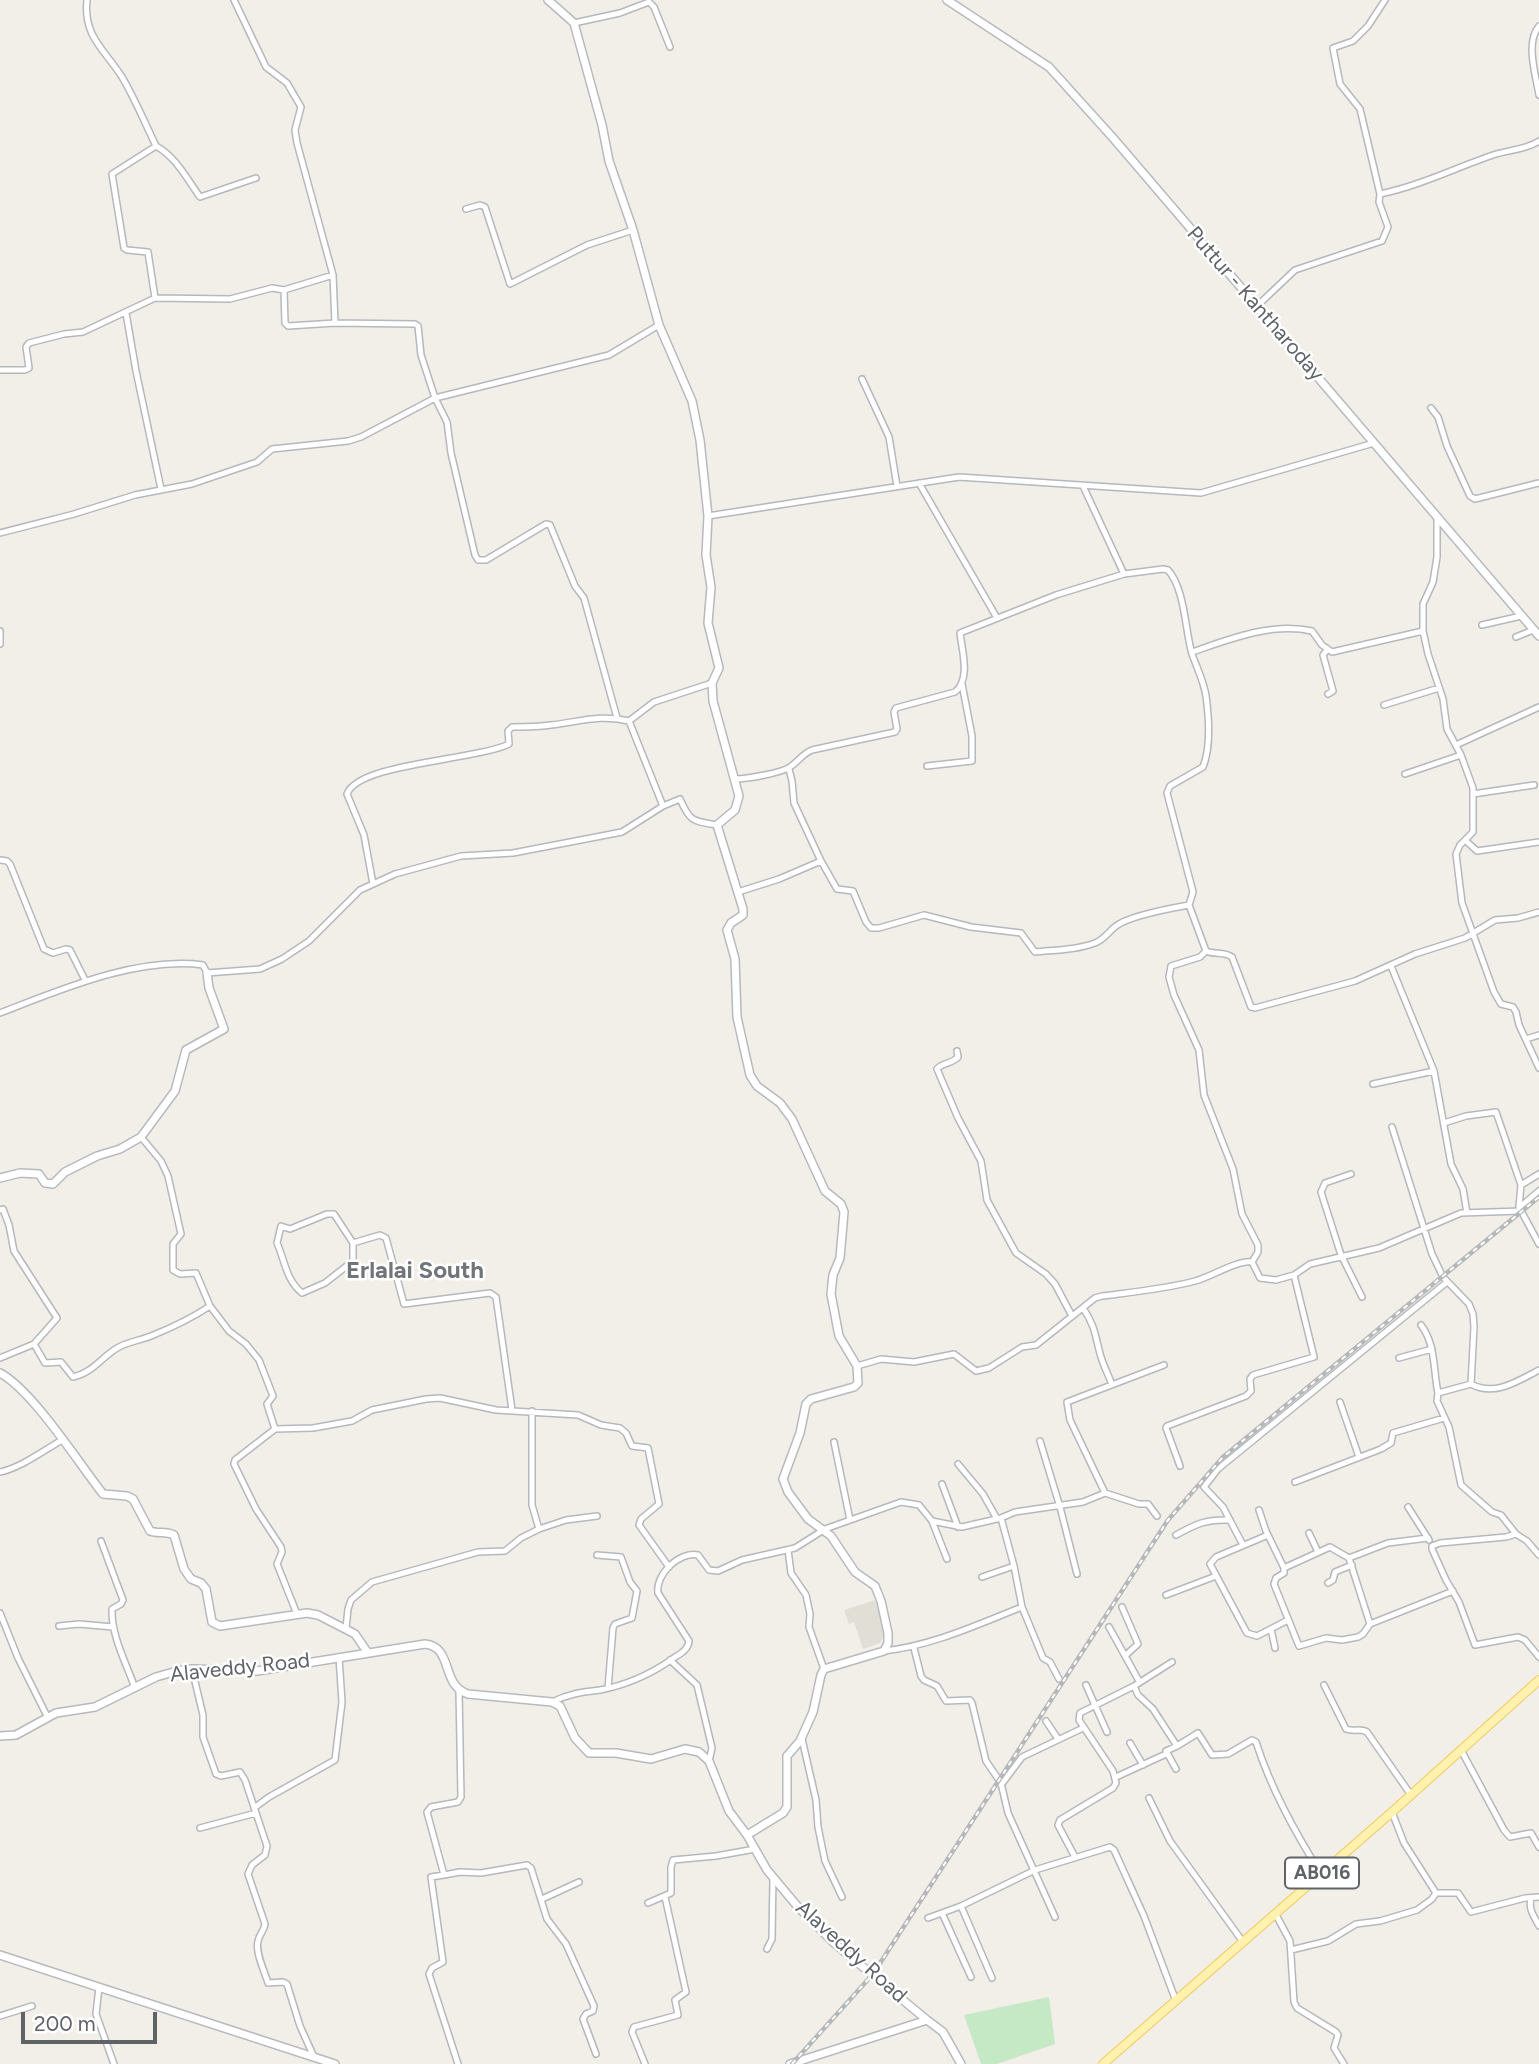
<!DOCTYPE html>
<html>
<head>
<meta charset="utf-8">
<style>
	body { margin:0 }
	#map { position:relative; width:1539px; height:2064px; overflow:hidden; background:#f1efe8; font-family:Figtree,sans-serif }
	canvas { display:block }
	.scale { position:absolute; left:21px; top:2012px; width:136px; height:32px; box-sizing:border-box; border:4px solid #5f6368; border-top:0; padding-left:9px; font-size:21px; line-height:24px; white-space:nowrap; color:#5f6368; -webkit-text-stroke:5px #fff; paint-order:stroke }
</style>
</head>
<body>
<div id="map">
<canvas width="1539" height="2064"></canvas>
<div class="scale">200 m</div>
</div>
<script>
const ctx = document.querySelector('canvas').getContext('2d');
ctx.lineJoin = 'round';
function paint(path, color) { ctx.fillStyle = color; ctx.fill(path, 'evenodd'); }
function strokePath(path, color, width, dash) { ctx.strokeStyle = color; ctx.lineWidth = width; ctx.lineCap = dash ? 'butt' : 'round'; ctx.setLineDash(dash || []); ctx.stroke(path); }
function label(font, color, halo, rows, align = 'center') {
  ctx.font = font + ' Figtree,sans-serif'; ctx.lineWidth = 5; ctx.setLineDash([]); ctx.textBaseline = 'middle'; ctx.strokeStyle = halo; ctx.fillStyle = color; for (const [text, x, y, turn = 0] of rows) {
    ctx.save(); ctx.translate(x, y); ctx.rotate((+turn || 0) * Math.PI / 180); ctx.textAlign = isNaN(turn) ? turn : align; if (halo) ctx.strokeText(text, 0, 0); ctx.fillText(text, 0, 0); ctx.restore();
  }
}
const education = new Path2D(`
	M875,1600L884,1626V1636L880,1643L863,1649L854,1622L849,1624L844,1610Z`);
const green = new Path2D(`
	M1049,1997L1055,2044L997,2064H981L964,2015Z`);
const street = new Path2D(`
	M87,0C83,36 104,49 122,77C135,99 145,123 156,146C176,157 187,179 200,197L256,178
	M234,0L266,67L287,83L301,107L295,130L297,143L333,275L335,323
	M574,23L620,13L649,2L654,7L670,47
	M1539,26C1525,43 1536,75 1539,95
	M1380,194L1360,109L1340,84L1333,48L1353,41L1368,26L1385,0
	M466,209L480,205L485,207L510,284L587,245L633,230
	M284,290L285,323L288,326L335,323L415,324L418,326L421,355L435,398L447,422L451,453L475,555L478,560H486L546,524L550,525L575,586L584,598L617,718
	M155,298L148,252L127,250L124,248L112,174L156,146
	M1257,306L1295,270L1382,241L1388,227L1379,202L1380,194C1419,186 1455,168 1493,155C1508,150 1525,150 1539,141
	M126,313L136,371L161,489
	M0,370H25L29,368L26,347L29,343L64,334L83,332L155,298L230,299L272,288L284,290L333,275
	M862,379L889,437L897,486
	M1431,408L1438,417L1447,446L1470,496L1475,499L1539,483
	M919,483L997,618
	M1083,486L1124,574L1163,569L1168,570C1185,589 1185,630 1192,654C1197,668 1204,682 1206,696C1209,718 1211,747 1203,767L1170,786L1167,793L1193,892L1189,905
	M708,516L959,477L1201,493L1374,443
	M1437,517V557L1433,582L1423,604V631L1428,654L1443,699L1447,729L1461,755L1473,788V832L1460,845L1456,854L1462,903L1494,992L1501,1004L1513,1007L1516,1012L1519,1025L1539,1068
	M0,533L74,514L135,495L192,484L257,462L272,449L348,441L361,437L435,398L609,355L659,325
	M1482,625L1521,616
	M0,631V644
	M1516,637L1533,630
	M1327,650L1323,655L1333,691L1328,694
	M1192,652C1230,639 1272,622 1312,631L1322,645L1332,652L1423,631
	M712,683L654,702L629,721L663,806L680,799C690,822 693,821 717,825
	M1384,705L1439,688
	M1456,745L1539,707
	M927,766L972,761V736L962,684
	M789,769L792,781L794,803L821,861
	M1405,774L1461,755
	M735,779C747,779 781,773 790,767C799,761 802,754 812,750L895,732L897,729L894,712L896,708L955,692C971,679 962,651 960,633L1056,595L1124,574
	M1473,794L1534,785
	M1465,840L1477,851L1539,842
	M0,860L7,861L10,864L44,949L53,953L66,949L70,950L85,980
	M373,884L364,835L347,794C358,763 477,760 509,744L508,731L512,727C525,727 538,727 551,725C579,722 601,714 629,721
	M738,892L779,879L821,861L837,889L853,891L866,922L871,928H879L924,915L971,927L1021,933L1035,952C1055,950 1076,950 1095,943C1105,939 1108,932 1116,926C1129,916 1172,908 1189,905L1206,951C1215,955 1224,951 1232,957L1251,1007L1255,1008L1355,981L1415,954L1465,938L1495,920L1518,918L1539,912
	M1206,951L1200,957L1171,966L1169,977L1174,995L1199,1050L1204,1095L1233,1169L1242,1214L1258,1245V1252L1252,1262
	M1391,966L1434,1071L1451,1164L1463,1189L1467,1213
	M0,1013C60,990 138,956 203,965L207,973L260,969L282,959L309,941L360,890L395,874L461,856L513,853L622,832L663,806
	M1526,1039L1539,1035
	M957,1051L958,1057C952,1064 941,1063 937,1069L958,1118L981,1161L987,1200L1016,1253L1046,1274L1055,1284L1072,1316
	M1373,1084L1434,1071
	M1444,1123L1466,1116L1496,1112L1521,1185L1519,1207L1539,1244
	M1392,1127L1432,1254L1443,1277L1469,1304L1473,1314L1474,1327L1471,1384
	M141,1137L161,1161L168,1176L181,1234L173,1244V1270L180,1274L196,1273L210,1306L229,1331L246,1344L259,1360L273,1396L267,1404L275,1429
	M1351,1174L1325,1183L1321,1192L1341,1255L1362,1297
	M1521,1185L1539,1174
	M1520,1207L1539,1191
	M0,1210L3,1209L9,1225L14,1251L57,1318L34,1344L0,1358
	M353,1243L334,1214H327L290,1229L281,1226L277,1243C285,1261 286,1280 302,1293L325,1283L353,1261V1243L380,1235L386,1238L404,1304L490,1293L496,1297L512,1410
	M1083,1308C1096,1327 1095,1337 1101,1357C1104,1367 1109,1376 1112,1385
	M1421,1325C1436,1345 1433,1369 1438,1393
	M34,1344L45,1363L61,1362L73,1377C93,1373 102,1356 119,1347C128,1342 141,1340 151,1336C171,1328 192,1318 210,1306
	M1399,1358L1432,1349
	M857,1366L881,1359L914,1362L954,1354L976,1371L989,1368L1022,1347L1036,1345L1095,1298L1102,1296C1133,1292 1165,1289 1195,1281C1211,1277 1237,1260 1252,1262L1260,1278L1276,1280L1294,1275L1310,1264L1379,1248L1461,1213L1521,1211
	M1539,1370C1518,1381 1494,1397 1471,1384L1438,1393L1437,1401L1449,1427L1461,1485L1492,1512L1501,1515L1516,1534L1527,1541L1539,1555
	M1340,1402L1359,1457
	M532,1411V1505L539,1529
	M1040,1441L1060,1507L1077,1574
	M834,1442L850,1520
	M958,1464L983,1494L997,1519
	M1180,1466L1166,1428L1167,1426L1246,1396L1251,1391L1250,1379L1253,1375L1314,1357L1294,1275
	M0,1472C20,1468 43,1451 62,1440
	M1295,1482L1381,1449L1391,1443L1393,1433L1444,1418
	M942,1484L958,1527
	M1105,1493L1070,1420L1067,1402L1164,1365
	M1408,1507L1429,1540
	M1259,1510L1266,1531L1284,1568V1573L1276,1578L1274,1584L1299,1646L1326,1638L1342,1640L1358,1637L1363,1634L1370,1624L1453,1591
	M1001,1518L1014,1566L1022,1607L1043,1658L1050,1662L1059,1679
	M932,1521L947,1559
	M1309,1533L1318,1552
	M1516,1534L1506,1537L1440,1543L1432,1546V1549L1446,1580L1459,1602L1475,1645L1518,1637L1525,1640L1539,1657
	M1176,1535C1196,1524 1206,1519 1230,1520
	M1268,1535L1216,1557L1210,1564L1247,1633L1257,1636L1288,1620
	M101,1541L123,1600L121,1604L112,1609C111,1635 126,1663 135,1688
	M1243,1545L1223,1507L1204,1487L1218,1469L1447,1282
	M788,1550L791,1573L806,1595L810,1614L809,1627L824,1669
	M597,1555L621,1557L630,1582L637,1591L632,1618L615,1624L613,1628L608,1688
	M1349,1558L1388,1543L1428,1538
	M1284,1568L1330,1547L1349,1558L1370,1624
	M982,1577L1014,1566
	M1328,1583L1333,1580L1335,1572L1352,1565
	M1166,1595L1216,1576
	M1122,1607L1138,1644L1126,1655
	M0,1613L18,1658L48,1718
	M297,1614L277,1564L282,1552L281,1547L256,1509L234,1464L235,1460L275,1429L313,1428L352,1421L372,1410L426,1399L440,1398L496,1410L578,1415L601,1425L620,1428L626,1433L632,1446L648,1448L659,1504L641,1519L639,1525L669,1567
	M59,1626L79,1624L113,1627
	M1109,1627L1139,1681
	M346,1628L348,1609L351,1600L372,1582L478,1552L505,1551L521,1538L539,1529L566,1520L597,1516
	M1271,1629L1275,1648
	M914,1648L921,1676L924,1680L937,1686L946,1701L970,1700L972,1703L986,1761L1001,1783L1008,1813L1055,1917
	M884,1651C934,1645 976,1625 1022,1607
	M670,1660L697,1685L712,1748L709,1761
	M192,1669L203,1715V1737L216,1774L221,1776L240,1772L245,1780L267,1846L265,1855L252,1865L248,1874L265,1924C264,1931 259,1935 258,1941C255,1953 265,1972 268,1983L283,1982L287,1984L300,2026L314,2057
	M1086,1685L1107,1732
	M1324,1685L1346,1729C1354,1732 1360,1728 1367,1732L1411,1795
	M1134,1686L1138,1695L1153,1709L1177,1746L1166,1751L1176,1769
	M552,1702C568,1694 582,1692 600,1690C627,1685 649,1675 671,1660C679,1654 688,1651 689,1641L658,1593C655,1575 679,1551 698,1555L709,1570L718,1571L742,1560L795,1548L825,1529L901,1502L919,1505L932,1521L962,1527L1001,1518L1015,1512L1083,1502L1105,1493L1139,1504H1148L1157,1516
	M1046,1721L1058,1739
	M802,1739L816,1800L818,1827L825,1861L842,1897
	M1130,1743L1143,1765
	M1177,1746L1198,1733L1212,1755L1228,1754L1252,1740L1256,1742C1271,1789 1295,1832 1321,1874
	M1461,1750L1504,1830L1510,1837L1531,1833L1539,1847
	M1116,1777L1166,1754
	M1001,1785L1022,1757L1083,1728
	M1149,1798L1170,1841L1243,1942
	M254,1808L269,1797L335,1760L342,1702L339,1657
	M1392,1812L1404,1843L1436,1893H1458L1471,1912L1525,1898L1539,1897
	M200,1828L256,1813
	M1075,1857L1058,1825L1060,1820L1113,1788L1116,1783L1113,1771L1079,1720L1080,1713L1134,1686L1172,1662
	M444,1875L460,1872L481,1873L527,1865L531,1868L547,1919L566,1944L594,2006L593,2011L586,2014L583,2019L596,2054
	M1531,1898C1528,1909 1534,1916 1539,1926
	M542,1899L579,1882
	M648,1903L671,1893V1867L673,1860L716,1856L755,1849
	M961,1906L992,1978
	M942,1913L971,1977
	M1275,1913L1290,1941L1294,2002L1297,2008L1336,2032L1338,2035L1334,2048L1344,2064
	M928,1918L961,1906L1035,1870L1110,1847L1114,1850L1144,1916L1176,2001
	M767,1949L772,1939L773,1877
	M1291,1950L1328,1941L1356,1924L1380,1921L1417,1910L1432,1899L1436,1893
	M99,1987L96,2014L114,2064
	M0,2016L32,2006
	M458,2064L429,1974L432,1968L443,1962L431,1877L444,1875L427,1812L431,1807L458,1802L461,1797L459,1691
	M645,2064L632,2032L634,2027L678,2015L675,2000L686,1992L665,1897`);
const secondary = new Path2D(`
	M548,0L574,23L602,125L609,161L633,230L659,325L692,401L700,440L708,516L706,555L711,587L708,623L719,668L712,683L713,701L739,796L735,810L717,825L743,909V915L731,923L727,930L735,959L737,1017L750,1075L757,1086L780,1103L792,1119L825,1191L841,1204L844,1212L840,1258L833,1275L831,1294L839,1336L857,1366L858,1383L854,1387L811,1399L806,1404L800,1433L783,1479L788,1492L808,1519L831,1536L855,1572L875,1586L881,1601L888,1633V1643L884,1651L824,1669L821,1675L813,1712L800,1741L787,1756V1807L783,1813L747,1835
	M947,0L1049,67L1114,139L1539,636
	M0,1178L20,1173L39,1174L45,1183L53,1184L65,1172L97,1156L120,1149L141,1137L175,1091L186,1050L224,1029L209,988L207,973
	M0,1373C33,1391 78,1462 103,1494L127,1496L133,1499L150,1531C158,1534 165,1531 174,1535L184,1569L191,1579L201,1583L206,1589L212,1622L220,1626L307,1613L318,1615L355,1634L368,1653
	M0,1736L16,1735L56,1713L95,1707L156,1677L177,1671L192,1669L257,1671L425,1644C454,1647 440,1685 468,1694L552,1702L560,1706L575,1738L589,1753H616L651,1759L685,1749L699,1752L709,1761L729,1811L747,1835L767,1870L798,1907L834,1943L927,2020
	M0,1955L335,2064
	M790,2064L927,2020L943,2032L961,2064`);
const primary = new Path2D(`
	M1103,2064L1392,1812L1539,1680`);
const rail = new Path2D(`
	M792,2064L873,1974L1168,1520L1223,1457L1539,1197`);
const shields = [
	[1322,1873,74]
];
const shieldNames = [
	["AB016",1322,1873]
];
const streetNames = [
	["Puttur - Kantharoday",1255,304,49],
	["Alaveddy Road",240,1668,-6],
	["Alaveddy Road",851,1952,42]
];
const quarterNames = [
	["Erlalai South",415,1271]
];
paint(education, '#e1ded6');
paint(green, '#c5e8c5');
strokePath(street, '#b5b8bc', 8);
strokePath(secondary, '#b6babf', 10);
strokePath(primary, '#f2c960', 10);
strokePath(street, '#fff', 5);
strokePath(secondary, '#fff', 7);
strokePath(primary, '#fff2af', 8);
strokePath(rail, '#b6b7b8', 4.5);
strokePath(rail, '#fff', 2, [5]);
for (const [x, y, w] of shields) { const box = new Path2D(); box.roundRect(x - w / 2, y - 15.5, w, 31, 5); ctx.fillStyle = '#fff'; ctx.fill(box); strokePath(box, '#5f6368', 2); }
label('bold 19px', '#5f6368', null, shieldNames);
label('21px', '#5f6368', '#fff', streetNames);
label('bold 24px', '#70757a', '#fff', quarterNames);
</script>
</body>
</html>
